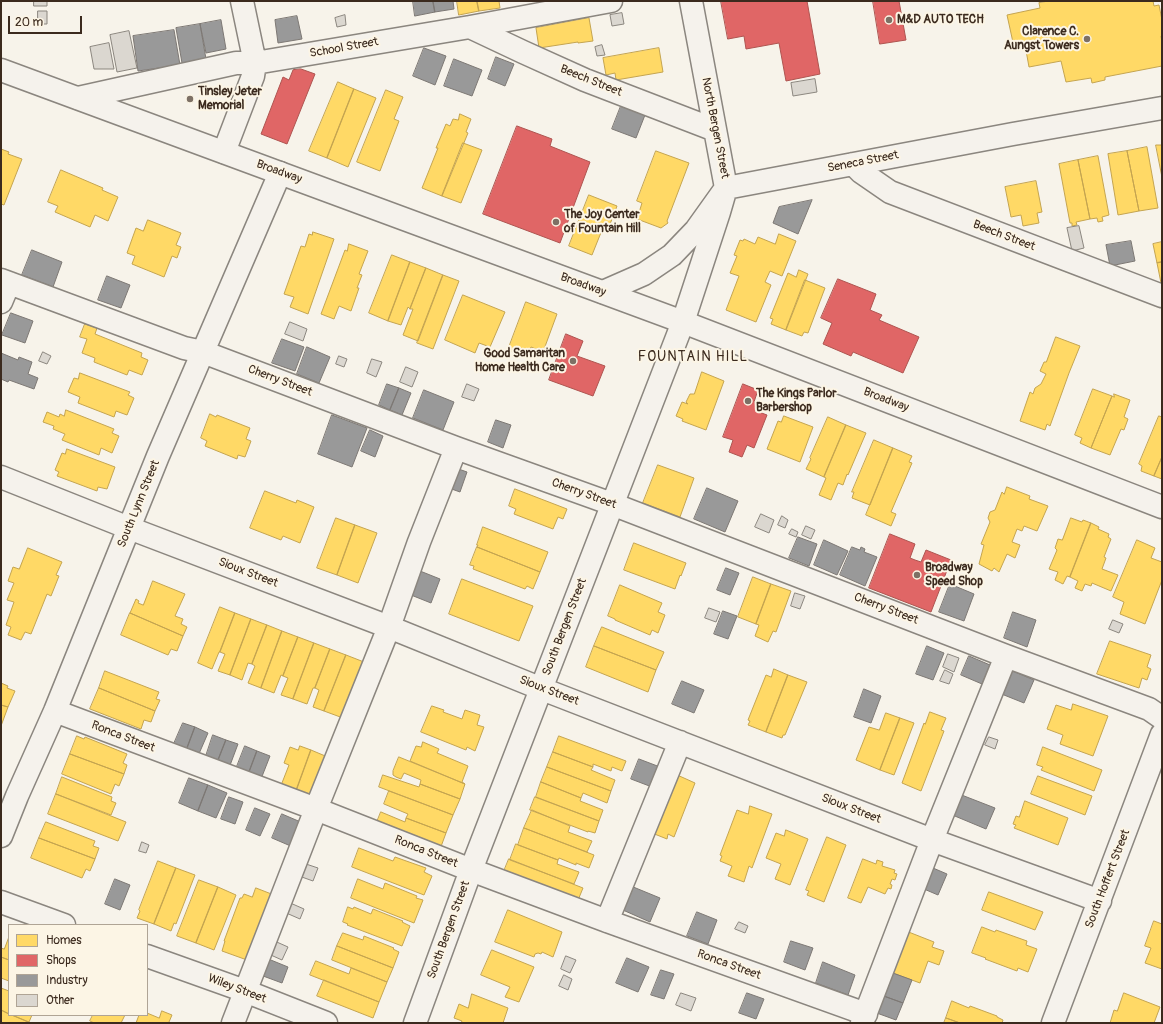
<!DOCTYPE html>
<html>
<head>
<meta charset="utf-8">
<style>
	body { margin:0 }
	#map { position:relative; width:1163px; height:1024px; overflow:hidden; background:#f7f3ea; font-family:Pangolin,sans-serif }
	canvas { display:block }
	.frame { position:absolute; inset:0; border:2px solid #3b2a1e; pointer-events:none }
	.legend { position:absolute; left:8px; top:924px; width:140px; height:92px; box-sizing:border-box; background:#fcf5e5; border:1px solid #afa495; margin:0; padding:5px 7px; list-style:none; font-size:12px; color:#3b2a1e }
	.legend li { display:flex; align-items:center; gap:8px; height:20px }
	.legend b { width:20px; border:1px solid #afa495 }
	.scale { position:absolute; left:8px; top:16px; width:74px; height:18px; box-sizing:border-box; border:2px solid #3b2a1e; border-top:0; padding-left:5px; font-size:12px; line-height:14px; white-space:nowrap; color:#3b2a1e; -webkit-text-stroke:3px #fcf5e5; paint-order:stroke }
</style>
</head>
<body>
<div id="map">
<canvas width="1163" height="1024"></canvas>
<div class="frame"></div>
<ul class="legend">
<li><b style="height:11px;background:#ffd966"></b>Homes</li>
<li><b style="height:11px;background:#e06666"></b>Shops</li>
<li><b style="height:11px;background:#999"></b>Industry</li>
<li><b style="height:11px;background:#dbd7d0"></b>Other</li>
</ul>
<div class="scale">20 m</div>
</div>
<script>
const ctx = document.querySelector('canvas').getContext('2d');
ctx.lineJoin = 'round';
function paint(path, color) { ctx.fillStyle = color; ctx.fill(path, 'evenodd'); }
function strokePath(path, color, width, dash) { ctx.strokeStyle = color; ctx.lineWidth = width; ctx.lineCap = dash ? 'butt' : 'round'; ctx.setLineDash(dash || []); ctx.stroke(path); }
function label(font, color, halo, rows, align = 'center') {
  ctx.font = font + ' Pangolin,sans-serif'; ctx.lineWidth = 4; ctx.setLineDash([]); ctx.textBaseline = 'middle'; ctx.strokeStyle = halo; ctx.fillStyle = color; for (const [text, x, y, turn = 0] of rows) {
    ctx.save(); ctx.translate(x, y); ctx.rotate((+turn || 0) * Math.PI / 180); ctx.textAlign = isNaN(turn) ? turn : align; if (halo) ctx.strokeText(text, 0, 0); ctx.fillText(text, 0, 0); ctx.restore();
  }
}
const homes = new Path2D(`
	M457,1H477L479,11L459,15Z
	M477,1H499L500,8L479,11Z
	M1049,1H1153L1154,6L1159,5L1162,20V36H1161L1162,42V66L1105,77V80L1092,83L1091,78L1066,82L1061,61L1029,67L1025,45L1014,47L1007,15L1040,8L1039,3Z
	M589,18L593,41L578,43V42L539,48L536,28Z
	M659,48L663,72L616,80L615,73L606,75L603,58Z
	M338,82L354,89L327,158L309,151Z
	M354,89L376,98L348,167L327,158Z
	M386,90L403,97L394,119L399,121L380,171L357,162Z
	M460,114L471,119L466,132L468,133L442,196L422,188L438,148H436L446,124L450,126L453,119L458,120Z
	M463,143L482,150L461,203L442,196Z
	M1156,145H1162V177Z
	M1147,147L1158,208L1139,211L1127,151Z
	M1,149L9,152L8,154L22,159L4,205L1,204Z
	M656,151L689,163L667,221L668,223L661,228L637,219L642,203L637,201Z
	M1127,151L1139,211L1118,215L1108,154Z
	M1098,156L1109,215L1102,217L1103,221L1098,222L1097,218L1090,219L1078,160Z
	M1078,160L1090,219L1076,222L1077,225L1072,226V223H1070L1059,164Z
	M61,170L103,188L102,190L118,197L108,221L95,215L90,227L55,212L58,206L48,202Z
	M1036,181L1042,212L1037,213L1039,223L1023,226L1021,215L1011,217L1005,187Z
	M589,195L617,206L607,232L602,230L592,255L569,246Z
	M148,220L181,233L176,245L181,247L177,258L172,256L164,277L132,264L135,256L127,253L136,228L143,231Z
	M313,232L334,239L308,314L290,307L294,297L284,294L301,246L305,247L309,234L312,235Z
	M779,234L796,241L782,276L770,271L765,282L771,285L756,322L726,310L739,276L730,273L737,256L734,255L740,240L743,241L744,239L755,244L758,237L775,244Z
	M1162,242V262L1157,263L1153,244Z
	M349,244L368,251L359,274L362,275L357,288H359L351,311L339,306L334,319L321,314L345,250L347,251Z
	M392,255L410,262L388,321L369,313Z
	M410,262L426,268L410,309L408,307L401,325L388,321Z
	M1162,262V282L1161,283L1157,263Z
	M426,268L443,275L418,341L403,335L413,309H410Z
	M799,270L808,274L786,330L771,324L773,319L770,318L788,273L796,277Z
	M443,275L459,281L433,349L417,343Z
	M805,280L825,288L808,333L804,332L802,336L786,330Z
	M463,295L505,312L490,347L479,343L475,353L445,340Z
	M526,302L557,314L543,352L531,347L527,357L508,350Z
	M85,324L97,328L95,334L142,353L141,357L148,360L142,375L129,370L127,375L94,362L95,358L82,353L87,339L80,337Z
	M1056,337L1080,346L1069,373L1050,426L1047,424L1045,430L1020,421L1030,392L1033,394L1035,388L1041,384L1046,374L1040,371L1044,362H1046Z
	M702,372L724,381L706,430L682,421L683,419L676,416L682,402L688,404L686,402L690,394H694Z
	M80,373L130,392L128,395L134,398L127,415L116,411L114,417L78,403L80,397L68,392L74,378L78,379Z
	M1093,389L1112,396L1091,448L1080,443L1082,438L1075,435Z
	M1114,394L1130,400L1124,417L1128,419L1124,430L1121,429L1110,455L1091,448L1112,396L1114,397Z
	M66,410L114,429L112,433L119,436L112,453L101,448L99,455L62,440L65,434L53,429L54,426L43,422L47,412L59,417L60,414L64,416Z
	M210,414L216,417L217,415L250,428L246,439L251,441L245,457L238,455L237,459L205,446L207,441L201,438Z
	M784,416L813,427L800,462L767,449L778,421L781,422Z
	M1159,416L1162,417V457L1154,476L1141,471L1142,466L1139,464Z
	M828,417L846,425L824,477L806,469L811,459L810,458Z
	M846,425L866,433L848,475L847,474L843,485L838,483L831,500L819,495L826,478L824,477Z
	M874,440L893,448L870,505L852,498L854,492H852Z
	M893,448L912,456L909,462L912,463L891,512L896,514L891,526L866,515Z
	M67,449L115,467L107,489L98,487L97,491L57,476L59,472L55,470L62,453L65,454Z
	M1162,457V479L1154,476Z
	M658,465L694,478L680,517L643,503Z
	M1007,487L1030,496L1029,499L1048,506L1037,531L1024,526L1022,531L1017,529L1012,542L1020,545L1015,558L1007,554L999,572L994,568L992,571L979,564L984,545L981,544L990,522L988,518L990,512L995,510L1002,492L1004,494Z
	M515,489L567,509L563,519L558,517L553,529L514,514L516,509L509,506Z
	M265,491L296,503L297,500L314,507L300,543L283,536L281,540L250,528Z
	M336,518L355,525L337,575L317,568Z
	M1071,518L1082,522L1083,520L1091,523L1070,577L1067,576L1063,584L1055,580L1058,572L1049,569L1057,550L1055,548L1058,539L1062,540Z
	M1091,523L1099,527L1098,529L1109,534L1108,537L1111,539L1104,557L1106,558L1102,569L1118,575L1111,591L1092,583L1091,586L1085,584L1082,591L1075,588L1078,581L1070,577Z
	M355,525L377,533L358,583L337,575Z
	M483,527L548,552L540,572L477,547L478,545H477Z
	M1137,540L1155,548L1151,558L1162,562V580L1145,624L1120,614L1124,602L1113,597Z
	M634,543L686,563L681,576L680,575L675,589L624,570Z
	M477,547L540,572L533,589L527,586L525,589L473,569L474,566L470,565Z
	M28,548L62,562L56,575L59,576L51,596L47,594L31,634L25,632L21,640L8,635L11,627L6,625L14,602L7,600L14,583L8,581L13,567L19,569Z
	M753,577L771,584L756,624L738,617Z
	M462,579L533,606L519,641L449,614Z
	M153,581L185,594L175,616L183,619L181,624L187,627L183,636L130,613L136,599L139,601L138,603L143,605Z
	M771,584L791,591L776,632L773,631L768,642L755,636L759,625L756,624Z
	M620,585L662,603L658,612L665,615L658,633L652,630L650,635L615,620V619L608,616Z
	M220,607L235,613L220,652H219L212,669L198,663Z
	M130,613L183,636L177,651L171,649L168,655L121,635Z
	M235,613L251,619L230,675L218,671L225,654L220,652Z
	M251,619L267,625L252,664L248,663L242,680L230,675Z
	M267,625L282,631L261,688L248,683L255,666L252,664Z
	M602,627L664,652L656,670L594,646Z
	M282,631L298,637L283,676L281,675L274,693L261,688Z
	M298,637L314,643L293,699L281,695L288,678L283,676Z
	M1110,641L1151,655L1147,667L1151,669L1147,680L1142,678L1139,688L1097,674Z
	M314,643L330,649L315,688H313L307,704L293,699Z
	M594,646L656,670L648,692L586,667Z
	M330,649L346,655L324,711L313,707L319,690L315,688Z
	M346,655L364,662L343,718L324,711Z
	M774,669L788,675L766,732L748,725L750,721L748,720L766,675L771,677Z
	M105,671L159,692L156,699L160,700L155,711L99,688Z
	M788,675L807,682L785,735H783L782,738L766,732Z
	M1,683L8,686L7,688L15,691L8,707L1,705Z
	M99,688L155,711L151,722L144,720L141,729L90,709Z
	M1073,704L1108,716L1093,756L1060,744L1063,735L1047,729L1056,705L1071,710Z
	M1,705L8,707L1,726Z
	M432,706L444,710L443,712L462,719L465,710L480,715L477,725L484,727L475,751L467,747L466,750L421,732Z
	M930,712L946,718L941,730L944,731L921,791L902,783L924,723L925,724Z
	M886,713L900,718L880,770L856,760L869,727L879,730Z
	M900,718L914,723L894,775L880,770Z
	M77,736L84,739L85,737L127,754L123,763L127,765L124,774L70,754Z
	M559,736L626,761L622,771L612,767L611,771L593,764V767L553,752Z
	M423,742L439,749L437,753L468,766L462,782L465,784L410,761L416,746L421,747Z
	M300,746L311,750L295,794L280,788L289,765L284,763L290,747L298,750Z
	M1043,747L1102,770L1094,791L1041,770L1043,767L1037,765Z
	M311,750L330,758L312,801L295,794Z
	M553,752L593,767L591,770L615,780L611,791L547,767Z
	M70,754L124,774L119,786L115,784L111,794L62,774Z
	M399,757L465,784L460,799L420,784L421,780L404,773L401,779L396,777L393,775V771Z
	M547,767L611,791L607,803L583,793L581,798L541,782Z
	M675,774L695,783L674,837L668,834L667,839L647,831Z
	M383,775L419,787L420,784L460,799L453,815L379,787Z
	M1038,776L1092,796L1085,815L1031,794Z
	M62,777L112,797L111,801L116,803L111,815L56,794Z
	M541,782L581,798L580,801L603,810L599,821L536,797Z
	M389,791L453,815L446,833L406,818L408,814L384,804Z
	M56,794L126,822L118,841L48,814Z
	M535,797L599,821L595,833L588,831V832L530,810Z
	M1025,801L1068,818L1058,845L1014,828L1016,825L1013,824L1016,816L1019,817Z
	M750,806L772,814L752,868L749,866L744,882L728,876L732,866L720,861L722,856L720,855L737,810L748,814Z
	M532,810L570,826L568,832L592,841L587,852L524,828Z
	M381,812L405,822L406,818L446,833L439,852L375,827Z
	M46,822L95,841L93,846L99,848L95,859L39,838Z
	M524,828L594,855L589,868L576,863V865L559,858L558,860L518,845Z
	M786,830L808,839L790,885L775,879L781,864L766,858L776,833L784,836Z
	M827,837L846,845L824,902L807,895L809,891L806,890Z
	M39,838L95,859L90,871L86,869L82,878L31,858Z
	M516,844L558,860L557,864L579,872L574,884L510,860Z
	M359,848L393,861L395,857L426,868L424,872L432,876L424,895L352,867Z
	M509,859L583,888L576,905L502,876Z
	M863,859L876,864L877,860L883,862L882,866L895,870L894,873L897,874L895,880L892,879L890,884L892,885L891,889L888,888L885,894L868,887L861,903L848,898Z
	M158,861L176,868L154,924L137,918L140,911L139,910Z
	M176,868L195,875L176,924L174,923L171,931L154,924Z
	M358,879L383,889L385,883L417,896L416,898L423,900L414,923L351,898Z
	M199,880L218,887L196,943L177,936Z
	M218,887L236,895L214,950L196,943Z
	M256,888L274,895L247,960L222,951L225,941H224L240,898H242L244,894L252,897Z
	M989,892L1043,912L1035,930L982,910Z
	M348,907L353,909L354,907L371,914L373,909L403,921L402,922L410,926L402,946L347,925L348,924L343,922Z
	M508,910L562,932L553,957L542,952L541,954L538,953L535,954L534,957L495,942Z
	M1154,921L1162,924V969L1145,963L1151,948L1145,946Z
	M982,927L995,932L996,930L1027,941L1026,945L1037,949L1028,972L1018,968L1017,971L985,959L986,958L972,953Z
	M906,931L934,942L932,947L944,951L939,965L928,961L920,983L890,972Z
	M343,933L363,940L364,936L394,948L393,949L399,952L393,968L337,946Z
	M9,937V960L1,957V948L4,949Z
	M337,946L393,968L387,982L332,960Z
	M492,950L534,967L519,1002L505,997L510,987L481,975Z
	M1,957L9,960V981L1,978Z
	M316,961L349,974L351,968L387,982L379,1002L310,975Z
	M324,980L379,1002L373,1018L317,996Z
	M1,988L9,991V1014L1,1010Z
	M1124,993L1160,1007L1154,1023H1110L1114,1010L1117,1011Z
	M472,994L508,1008L503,1023H504H461L462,1021L454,1018L459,1004L468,1008Z
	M952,1001L969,1008L970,1006L997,1016V1017L1003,1020L1002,1023H960L946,1018Z
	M1,1010L9,1014V1015H12L29,1022L28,1023H1Z
	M162,1011L172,1015L169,1022L170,1023H136L139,1015H147V1013L159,1018Z
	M12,1015H32L29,1022Z
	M93,1015H125L121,1023H94L90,1021Z
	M946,1018L960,1023H944Z`);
const shops = new Path2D(`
	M721,1H807L820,74L786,81L779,43L746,49L744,36L728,39Z
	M873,1H899L906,40L880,44Z
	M301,69L315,74L287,144L261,134L283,77L289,80L293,70Z
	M517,126L552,139L550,146L590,162L560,243L483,214Z
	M838,279L876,294L870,310L882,315L879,320L919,337L903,373L853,352L851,356L823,344L832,323L821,318Z
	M566,334L583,341L577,356L605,366L593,396L549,380Z
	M743,384L758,390L754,402L761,405L759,412L767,415L754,448L747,445L742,457L729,452L733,440L723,437Z
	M890,534L915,544L910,558L915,560L921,562L926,550L951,560L931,612L869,588Z`);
const industry = new Path2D(`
	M413,1H433L435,12L415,16Z
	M433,1H453L454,9L435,12Z
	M297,16L302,39L278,43L275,20Z
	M221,20L226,49L206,53L200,24Z
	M200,24L206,59L182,63L176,28Z
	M174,30L180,65L138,71L133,36Z
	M424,48L446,56L435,85L413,76Z
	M496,57L514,64L505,86L488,79Z
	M454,59L482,70L472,96L444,86Z
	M621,106L645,115L636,138L612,129Z
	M812,200L798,234L773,223L779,207Z
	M1131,241L1135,261L1110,266L1106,245Z
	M32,250L62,262L53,287L22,275Z
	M107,276L130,285L121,308L98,300Z
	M11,313L33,321L25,343L2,335Z
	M282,339L304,347L295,371L272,363Z
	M307,347L330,357L319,383L297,374Z
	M1,353L18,360L19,357L32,362L28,374L38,378L34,389L9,380L8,382L1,379Z
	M387,384L399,388L390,410L379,405Z
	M399,388L411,393L402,415L390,410Z
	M424,390L454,402L443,430L413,418Z
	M332,415L367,428L352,467L318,454Z
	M496,420L511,425L503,448L488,442Z
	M370,430L383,436L375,457L361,451Z
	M453,467L467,472L460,492L446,487Z
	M707,488L738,501L725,532L694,519Z
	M798,537L817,544L809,566L789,558Z
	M824,540L848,551L837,575L814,565Z
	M852,547L860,550L861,547L865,549L864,552L877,557L865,586L840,575Z
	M726,568L739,573L730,595L717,590Z
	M415,569L440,579L431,603L406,593Z
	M950,584L974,594L964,621L939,612Z
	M723,611L737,616L728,639L714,634Z
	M1013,612L1036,620L1027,647L1004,638Z
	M927,646L944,653L933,680L916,674Z
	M969,656L990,665L982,684L961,675Z
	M1008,669L1034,680L1024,703L999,693Z
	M682,681L704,690L694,713L672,704Z
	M864,689L881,696L871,723L854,717Z
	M183,723L195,727L186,751L173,746Z
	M195,727L208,733L198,756L186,751Z
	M213,735L226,740L217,763L205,759Z
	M226,740L238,744L229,768L217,763Z
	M245,746L257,751L248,775L236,769Z
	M257,751L270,756L261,779L248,775Z
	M639,759L660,767L652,787L631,779Z
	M189,778L208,785L198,811L179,803Z
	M208,785L227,793L216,818L198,811Z
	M959,794L995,808L986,829L950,814Z
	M229,797L243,802L235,824L221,819Z
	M255,808L270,814L260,836L246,830Z
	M282,814L303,823L293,847L272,838Z
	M933,868L947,874L938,895L924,889Z
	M115,879L130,885L120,910L105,904Z
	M626,884L660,898L650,922L616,907Z
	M697,912L717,920L708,944L687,936Z
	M791,941L813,948L805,970L784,962Z
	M261,956L288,967L282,983L255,973Z
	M627,958L649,967L638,992L616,983Z
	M823,962L855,975L848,995L816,983Z
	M661,970L674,974L664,999L651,995Z
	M890,972L912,980L903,1003L881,995Z
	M747,993L764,999L756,1019L739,1013Z
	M881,995L903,1003L896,1020L874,1012Z`);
const building = new Path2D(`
	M34,1H47V6H34Z
	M38,11H47V24H38Z
	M622,13L624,24L612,26L610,15Z
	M345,15L346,25L337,27L335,18Z
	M129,31L137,68L117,72L110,35Z
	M109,43L114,69H94L90,47Z
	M602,45L605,55L597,56L595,47Z
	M815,79L817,92L793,96L791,83Z
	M1079,226L1084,248L1072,251L1067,228Z
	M290,322L307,329L303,341L285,334Z
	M43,352L51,356L47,364L39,361Z
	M339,356L347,359L344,367L336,364Z
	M372,359L382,362L376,377L367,373Z
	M406,367L418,372L412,387L400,382Z
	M467,384L479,389L474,401L462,397Z
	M761,514L774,520L769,533L755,527Z
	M782,516L788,520L785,528L778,525Z
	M806,526L815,530L811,539L802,535Z
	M792,529L798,532L796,537L789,534Z
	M795,593L805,596L800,609L791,606Z
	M709,608L720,612L716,622L705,618Z
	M1113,620L1123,624L1119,633L1109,629Z
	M948,654L959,658L954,672L943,667Z
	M945,670L953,674L949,684L940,681Z
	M989,737L998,740L995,749L985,745Z
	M142,842L149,845L146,853L139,851Z
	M303,863L318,868L313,881L299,876Z
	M288,902L304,909L300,919L284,912Z
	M739,922L748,926L745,933L735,929Z
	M270,939L288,947L282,960L264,952Z
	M566,956L576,960L570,973L561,969Z
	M564,975L572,979L568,990L559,986Z
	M681,993L696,998L691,1011L676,1005Z`);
const minor = new Path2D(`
	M470,27L523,52L585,80L715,130
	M78,98L236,63H255L470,27L611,1
	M224,152L253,76L255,63L242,1
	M853,164L861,172L890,192L1162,296
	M1,280L184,348L203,352L456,448L612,504L1006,656L1149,709L1162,718
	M603,292L644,274L672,255L696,230L726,188L1013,134L1162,108
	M1,302L9,283
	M1,477L129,528L389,627L542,689L932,840L1100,901
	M55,711L316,809L471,870L607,921L866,1014
	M1,836L17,796L55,711L158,456L280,173
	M1,902L64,925
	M607,921L680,742
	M147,956L245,991L326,1023
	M233,1023L316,809L389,627L419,542L456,448
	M415,1023L471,870L683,322L719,212L726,188L691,1
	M862,1023L932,840L1006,656
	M1053,1023L1162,734`);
const major = new Path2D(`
	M1,70L683,322L1162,507`);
const markers = [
	[889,20,4,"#7d7065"],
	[1087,39,4,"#7d7065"],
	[190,99,4,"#7d7065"],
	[556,222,4,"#7d7065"],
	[573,361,4,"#7d7065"],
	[748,401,4,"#7d7065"],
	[917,575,4,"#7d7065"]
];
const poiNames = [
	["M&D AUTO TECH",897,20],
	["Clarence C.",1079,32,"right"],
	["Aungst Towers",1079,46,"right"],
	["Tinsley Jeter",198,92],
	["Memorial",198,106],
	["The Joy Center",564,215],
	["of Fountain Hill",564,229],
	["Good Samaritan",565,354,"right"],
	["Home Health Care",565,368,"right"],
	["The Kings Parlor",756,394],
	["Barbershop",756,408],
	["Broadway",925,568],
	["Speed Shop",925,582]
];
const streetNames = [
	["School Street",344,48,-10],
	["Beech Street",591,81,22],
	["North Bergen Street",715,128,79],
	["Seneca Street",863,162,-11],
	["Broadway",279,172,20],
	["Beech Street",1004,236,21],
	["Broadway",583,285,20],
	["Cherry Street",280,381,21],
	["Broadway",886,400,21],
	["Cherry Street",584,494,20],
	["South Lynn Street",139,504,-68],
	["Sioux Street",248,573,21],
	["Cherry Street",886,609,21],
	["South Bergen Street",565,627,-69],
	["Sioux Street",549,691,21],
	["Ronca Street",123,737,21],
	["Sioux Street",851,809,21],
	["Ronca Street",426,852,22],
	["South Hoffert Street",1108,879,-69],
	["South Bergen Street",449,930,-70],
	["Ronca Street",729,965,20],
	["Wiley Street",237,989,21]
];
const quarterNames = [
	["FOUNTAIN HILL",693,357]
];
paint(homes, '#ffd966');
strokePath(homes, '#c4a450', 1);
paint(shops, '#e06666');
strokePath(shops, '#ae5450', 1);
paint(industry, '#999');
strokePath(industry, '#7d7874', 1);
paint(building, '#dbd7d0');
strokePath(building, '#8b867f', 1);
strokePath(minor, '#8b867f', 25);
strokePath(major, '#8b867f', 25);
strokePath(minor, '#f5f2ec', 22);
strokePath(major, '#f5f2ec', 22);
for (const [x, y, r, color] of markers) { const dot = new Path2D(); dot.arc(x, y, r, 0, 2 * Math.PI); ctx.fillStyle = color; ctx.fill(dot); strokePath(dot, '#fcf5e5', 1.5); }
label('bold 12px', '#3b2a1e', '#fcf5e5', poiNames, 'left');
label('12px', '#3b2a1e', '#fcf5e5', streetNames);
ctx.letterSpacing = '1px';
label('14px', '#3b2a1e', '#fcf5e5', quarterNames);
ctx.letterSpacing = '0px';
</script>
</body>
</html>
